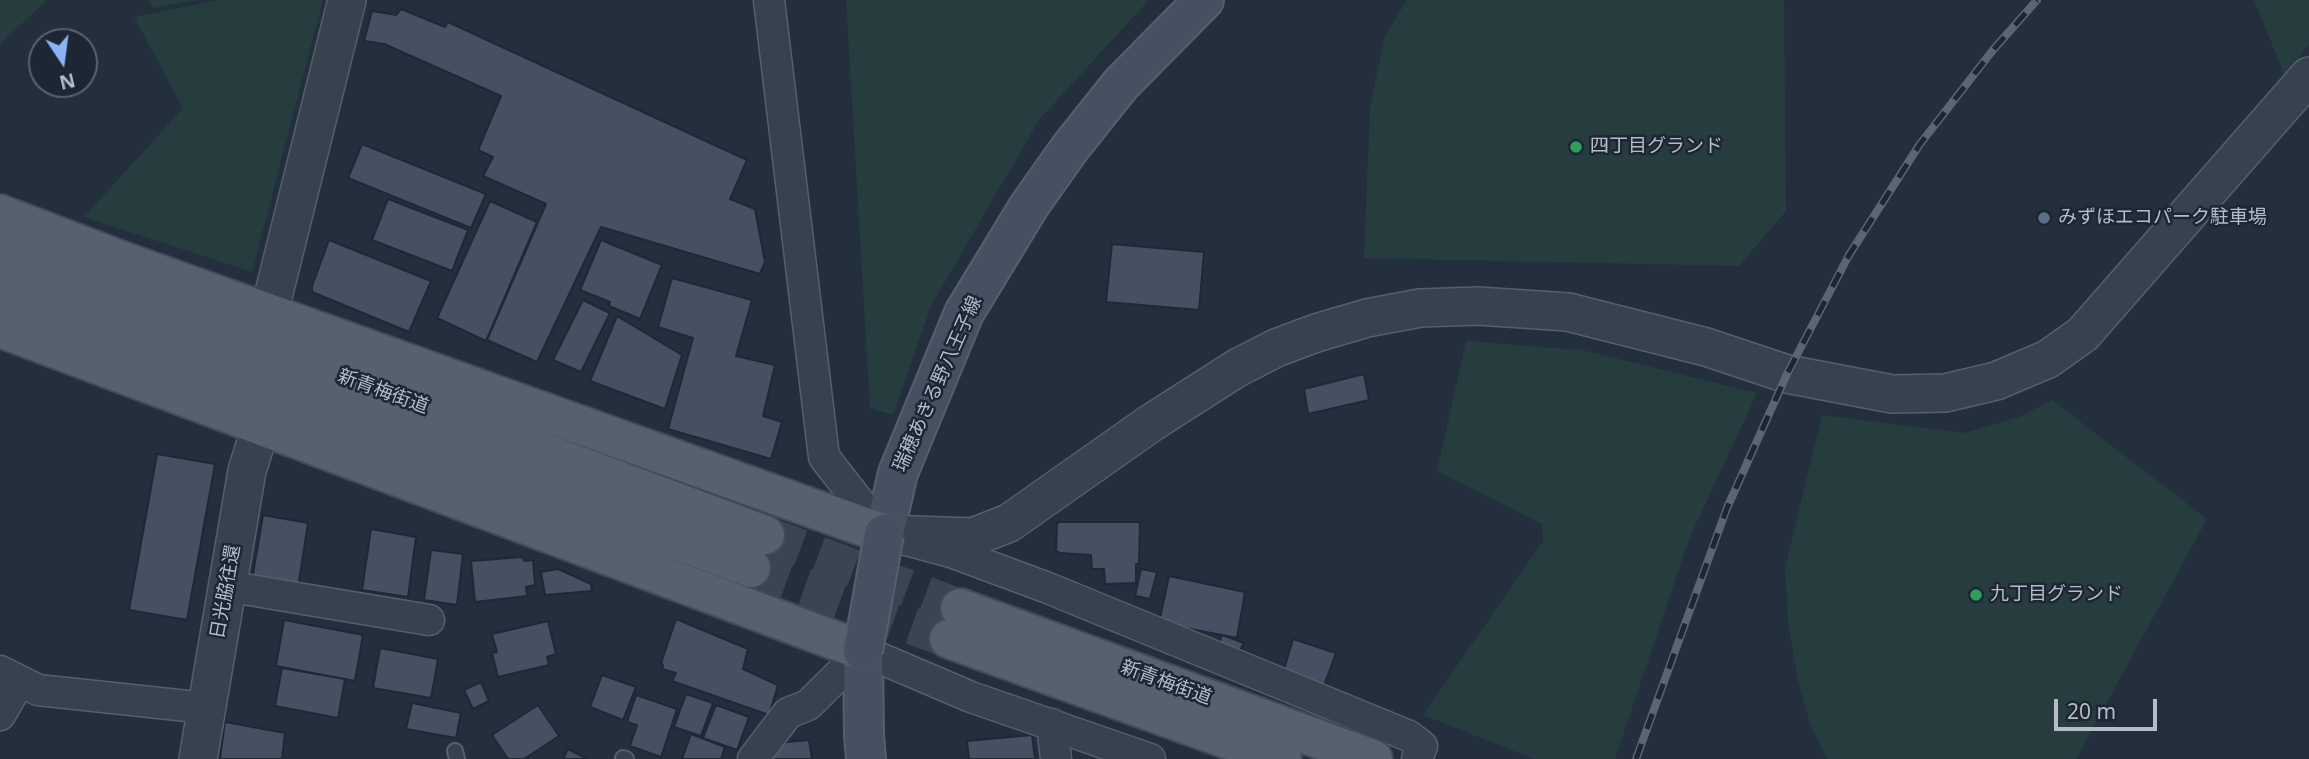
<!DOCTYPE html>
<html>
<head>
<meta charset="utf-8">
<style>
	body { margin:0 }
	#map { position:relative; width:2309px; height:759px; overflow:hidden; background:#242f3e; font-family:"Noto Sans",sans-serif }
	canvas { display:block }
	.north { position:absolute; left:28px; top:28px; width:70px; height:70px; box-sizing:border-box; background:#1d2633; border:2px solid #59626f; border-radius:50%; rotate:167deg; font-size:19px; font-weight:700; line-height:28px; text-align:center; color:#b4bcc9 }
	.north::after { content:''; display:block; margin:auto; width:24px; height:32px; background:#8ab4f8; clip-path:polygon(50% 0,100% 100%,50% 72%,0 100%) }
	.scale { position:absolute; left:2054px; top:699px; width:103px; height:32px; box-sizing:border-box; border:4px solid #b4bcc9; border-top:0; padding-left:9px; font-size:21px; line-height:24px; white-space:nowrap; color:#b4bcc9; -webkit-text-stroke:5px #1d2633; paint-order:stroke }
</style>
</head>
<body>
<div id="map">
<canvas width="2309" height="759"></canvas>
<div class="north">N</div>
<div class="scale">20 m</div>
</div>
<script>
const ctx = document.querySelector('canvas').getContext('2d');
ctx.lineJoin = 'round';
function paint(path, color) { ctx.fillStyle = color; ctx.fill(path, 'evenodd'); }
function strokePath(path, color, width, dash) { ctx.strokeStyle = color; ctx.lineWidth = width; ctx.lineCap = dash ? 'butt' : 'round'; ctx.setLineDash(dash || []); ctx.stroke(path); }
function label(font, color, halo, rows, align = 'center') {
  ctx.font = font + ' "Noto Sans","Noto Sans JP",sans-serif'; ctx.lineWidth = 5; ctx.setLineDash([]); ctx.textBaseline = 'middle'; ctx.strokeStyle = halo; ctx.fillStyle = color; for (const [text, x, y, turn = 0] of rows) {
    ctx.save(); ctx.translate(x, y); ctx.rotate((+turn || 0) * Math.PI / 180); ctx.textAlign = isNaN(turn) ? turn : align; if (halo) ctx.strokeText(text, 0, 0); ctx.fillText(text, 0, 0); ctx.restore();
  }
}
const green = new Path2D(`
	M0,0H47L0,44Z
	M147,0H195L154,8Z
	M218,0H323L252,272L84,217L183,108L134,17Z
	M846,0H1149L1039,120L931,306L893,415L870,408Z
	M1407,0H1784L1786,211L1739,266L1364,258L1370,107L1385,36Z
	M2254,0H2309V45L2284,74Z
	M1466,341L1582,350L1757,393L1689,539L1615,759H1534L1423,715L1543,541L1542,524L1437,471Z
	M2052,400L2207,519L2076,759H1827L1810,724L1798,681L1788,622L1785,567L1822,415L1964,433L2019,417Z`);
const building = new Path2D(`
	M401,9L445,27L448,22L747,160L730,199L755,209L765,262L760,274L601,227L537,362L487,340L546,204L483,176L493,157L478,150L501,96L384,44L364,41L372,11L396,15Z
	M362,144L486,194L471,228L348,178Z
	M388,199L468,230L452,271L372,240Z
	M490,201L537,222L486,341L437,318Z
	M329,240L431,281L409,332L312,292V286Z
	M601,240L662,265L640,319L609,306L610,302L580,290Z
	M1112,244L1204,252L1199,310L1106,302Z
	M672,278L752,300L736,356L775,365L763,416L782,422L771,459L668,429L693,338L658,327Z
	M583,300L610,313L581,372L553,360Z
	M617,316L682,355L665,409L590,381Z
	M1364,374L1369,400L1308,414L1304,389Z
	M157,454L215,464L187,620L129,610Z
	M263,515L308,523L298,588L252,580Z
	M1059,522H1140L1139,564H1136V583L1105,584L1104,569H1092L1091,555L1060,553L1056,551L1057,523Z
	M371,529L416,537L408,597L362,590Z
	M431,550L463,554L457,605L424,600Z
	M523,557L524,561L533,560L535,585L526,587L527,596L475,602L471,561Z
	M558,569L591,584L592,591L545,595L541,572Z
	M1141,569L1157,572L1150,599L1135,596Z
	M1169,576L1245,592L1237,638L1159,623Z
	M676,619L748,649L743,669L778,685L769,715L672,681L676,673L662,669L663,665L661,663Z
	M284,620L363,635L355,681L276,666Z
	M548,621L556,654L547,657L549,665L498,677L492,653L497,652L492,634Z
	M1222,635L1244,643L1237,656L1217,649Z
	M1293,639L1336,653L1323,688L1283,673Z
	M380,648L438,659L431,698L373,688Z
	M282,668L345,679L338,718L275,706Z
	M602,675L636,687L623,720L590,707Z
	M481,682L489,701L473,709L464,690Z
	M686,694L713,703L701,736L674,727Z
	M636,695L677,709L661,757L630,746L637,725L627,722Z
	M412,703L461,713L456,738L406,729Z
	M538,705L559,736L524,759H508L492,735Z
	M716,705L749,717L737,750L703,738Z
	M225,722L285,733L282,759H220Z
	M691,734L725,747L721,759H682Z
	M1032,735L1035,759H969L967,741Z
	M809,740L812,759H764L776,743Z
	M568,749L587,759H563Z`);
const primaryTunnel = new Path2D(`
	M765,535L960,608
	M751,568L949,639`);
const service = new Path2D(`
	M455,751L457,759
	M623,758L626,759`);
const minor = new Path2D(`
	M769,0L824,457L884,534L951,552L1048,588L1409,736L1422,746L1417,759
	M226,586L429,620
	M0,671L38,690L206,708
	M0,715L20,681
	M1052,724L1056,759
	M753,759L788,713L808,705L863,651L971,697L1150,759`);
const tertiary = new Path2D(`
	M269,313L347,0
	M884,534L973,537L1009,523L1151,423L1237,368L1276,348L1316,333L1367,318L1420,308L1478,306L1568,312L1706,347L1787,374L1892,394L1945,393L1996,381L2048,359L2083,334L2309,76
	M198,759L247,471L261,426`);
const secondary = new Path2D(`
	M884,534L898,473L964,313L1029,206L1070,148L1121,84L1204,0
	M863,651L864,735L866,759`);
const primary = new Path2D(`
	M0,214L123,261L884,534
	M0,250L765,535
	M0,290L751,568
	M0,328L863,651
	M960,608L1373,759
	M949,639L1282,759`);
const rail = new Path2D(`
	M1636,759L1727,508L1787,374L1849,255L1920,144L1993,50L2037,0`);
const secondaryBridge = new Path2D(`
	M863,651L884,534`);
const markers = [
	[1576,147,7,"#2e9e5b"],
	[2044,218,7,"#5c6f8a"],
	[1976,595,7,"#2e9e5b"]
];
const poiNames = [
	["四丁目グランド",1590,147],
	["みずほエコパーク駐車場",2058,218],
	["九丁目グランド",1990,595]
];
const streetNames = [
	["瑞穂あきる野八王子線",938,384,-66],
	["新青梅街道",383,392,20],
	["日光脇往還",226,592,-80],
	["新青梅街道",1166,683,20]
];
paint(green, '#263c3f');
paint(building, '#455162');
strokePath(building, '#1f2835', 2);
strokePath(primaryTunnel, '#3a4453', 38, [38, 19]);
strokePath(service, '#565f6c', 18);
strokePath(minor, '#565f6c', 33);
strokePath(tertiary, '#565f6c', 40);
strokePath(secondary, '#565f6c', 42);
strokePath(primary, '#414a57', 42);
strokePath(service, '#38414e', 14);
strokePath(minor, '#38414e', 30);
strokePath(tertiary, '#38414e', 37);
strokePath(secondary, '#465061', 38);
strokePath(primary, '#56606e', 38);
strokePath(rail, '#5a6575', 8);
strokePath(rail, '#1d2633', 5, [16]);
strokePath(secondaryBridge, '#565f6c', 42, []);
strokePath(secondaryBridge, '#465061', 38);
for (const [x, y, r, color] of markers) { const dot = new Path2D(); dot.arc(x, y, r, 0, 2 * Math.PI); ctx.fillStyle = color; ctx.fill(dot); strokePath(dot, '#1d2633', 2.5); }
label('19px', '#b4bcc9', '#1d2633', poiNames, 'left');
label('19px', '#b4bcc9', '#1d2633', streetNames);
</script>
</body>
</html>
